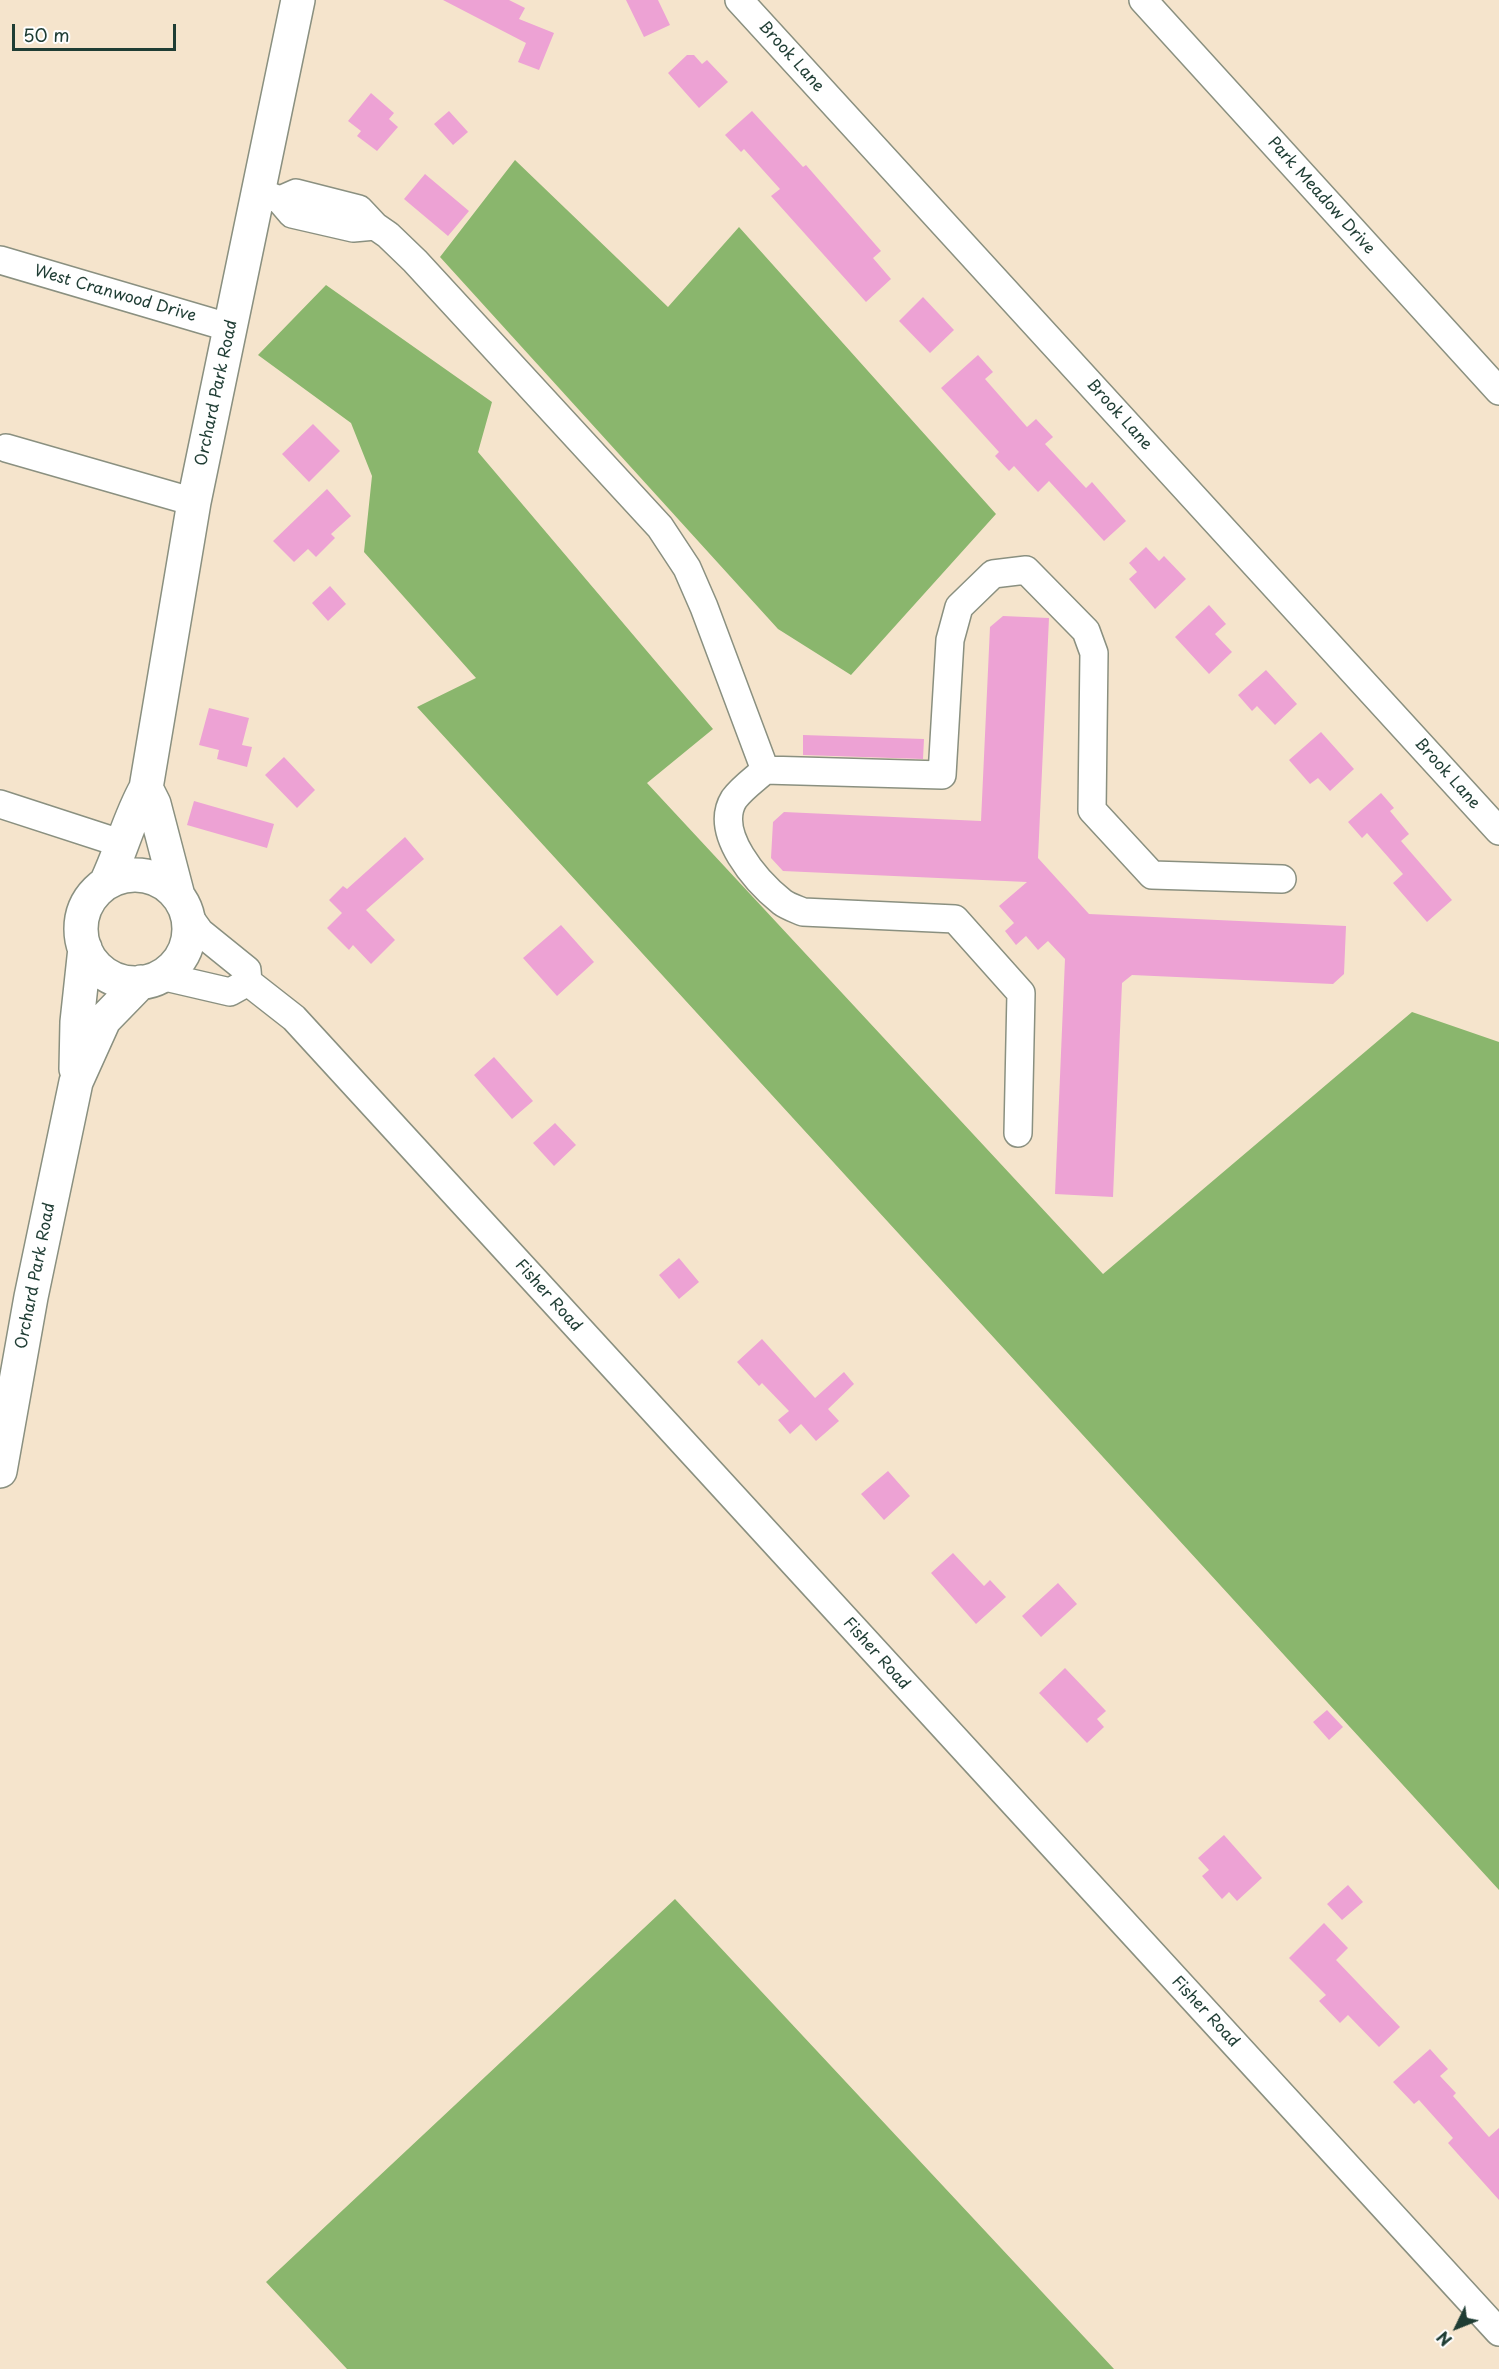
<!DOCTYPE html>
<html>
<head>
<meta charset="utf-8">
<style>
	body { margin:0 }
	#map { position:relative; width:1499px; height:2369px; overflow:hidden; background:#f5e4cc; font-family:"Playpen Sans",sans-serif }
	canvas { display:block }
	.north { position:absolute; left:1427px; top:2297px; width:60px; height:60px; -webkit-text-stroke:4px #fff; paint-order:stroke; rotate:227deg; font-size:16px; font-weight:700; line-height:24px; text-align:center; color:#1f3d34 }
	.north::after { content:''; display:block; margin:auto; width:21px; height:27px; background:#1f3d34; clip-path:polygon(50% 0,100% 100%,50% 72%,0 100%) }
	.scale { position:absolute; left:12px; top:24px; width:164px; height:27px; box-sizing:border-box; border:3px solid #1f3d34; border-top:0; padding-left:8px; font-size:18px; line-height:21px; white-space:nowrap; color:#1f3d34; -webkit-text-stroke:4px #fff; paint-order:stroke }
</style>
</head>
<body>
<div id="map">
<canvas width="1499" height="2369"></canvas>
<div class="north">N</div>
<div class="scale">50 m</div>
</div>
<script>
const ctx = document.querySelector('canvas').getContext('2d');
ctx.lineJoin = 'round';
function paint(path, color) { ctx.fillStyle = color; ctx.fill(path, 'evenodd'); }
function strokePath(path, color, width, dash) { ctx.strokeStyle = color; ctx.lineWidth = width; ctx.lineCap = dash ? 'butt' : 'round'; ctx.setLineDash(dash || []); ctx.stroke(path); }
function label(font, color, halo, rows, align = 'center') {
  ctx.font = font + ' "Playpen Sans",sans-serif'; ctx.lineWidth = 5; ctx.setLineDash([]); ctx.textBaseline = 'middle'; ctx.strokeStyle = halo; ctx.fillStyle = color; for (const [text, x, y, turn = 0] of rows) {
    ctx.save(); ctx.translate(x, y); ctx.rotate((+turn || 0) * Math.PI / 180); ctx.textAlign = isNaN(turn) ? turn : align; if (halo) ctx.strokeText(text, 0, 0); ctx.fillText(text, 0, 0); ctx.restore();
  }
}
const forest = new Path2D(`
	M515,160L668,307L739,227L996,514L851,675L778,629L440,257Z
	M326,285L492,402L478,452L713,729L647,783L1103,1274L1412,1012L1499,1042V1890L417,707L476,678L364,552L372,476L351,423L258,355Z
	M675,1899L1114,2369H347L266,2282Z`);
const building = new Path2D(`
	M443,0H509L525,8L519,19L554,33L539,70L518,62L526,43Z
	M626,0H658L670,25L644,37Z
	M687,55H694L702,64L707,60L728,82L699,108L668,73Z
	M371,93L394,113L389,119L398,127L377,151L357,136L361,131L348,121Z
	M449,111L468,132L453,145L434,124Z
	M752,111L803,167L806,165L881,251L873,258L891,279L866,302L771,196L780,189L744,149L741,152L725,135Z
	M425,174L469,211L448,236L404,199Z
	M923,297L954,330L930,353L899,321Z
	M978,355L993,372L985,379L1027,427L1036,419L1053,437L1045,444L1086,488L1092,482L1126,521L1104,541L1049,481L1038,492L1014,466L1009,471L995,456L999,452L941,388Z
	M313,424L340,451L309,482L282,454Z
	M327,489L351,516L331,534L335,538L316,557L308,549L294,562L273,541Z
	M1146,547L1159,561L1164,556L1186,579L1155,609L1129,579L1137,572L1129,563Z
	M330,586L346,604L328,621L312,603Z
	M1209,605L1226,624L1215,634L1232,652L1209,674L1175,637Z
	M1003,616L1049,618L1038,858L1089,914L1346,926L1344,974L1333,984L1132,975L1122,983L1113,1197L1055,1194L1065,959L1048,941L1038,950L1026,936L1016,945L1005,931L1014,923L999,906L1027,882L783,871L771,858L773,822L784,812L981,821L990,627Z
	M1266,670L1297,704L1275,725L1257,706L1252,711L1238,695Z
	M209,708L249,718L242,745L252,747L247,767L217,759L219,750L199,745Z
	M1321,732L1354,769L1330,791L1318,778L1310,784L1289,760Z
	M803,735L924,739L923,759L803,755Z
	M284,757L315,790L297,808L265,775Z
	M1381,793L1394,808L1390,811L1409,834L1401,841L1452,900L1427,922L1393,883L1403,874L1367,833L1362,838L1348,822Z
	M194,801L274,824L267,848L187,825Z
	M405,837L424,859L366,910L395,940L371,964L353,945L349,950L327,928L342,913L329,900L343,886L347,889Z
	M561,925L594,962L557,996L523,958Z
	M494,1057L533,1101L512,1119L474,1075Z
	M555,1123L576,1145L554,1166L533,1143Z
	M679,1258L699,1282L679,1299L659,1275Z
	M762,1339L815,1398L844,1372L854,1384L828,1409L839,1421L816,1441L801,1424L790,1434L778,1420L789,1411L762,1383L759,1386L737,1362Z
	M888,1471L910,1496L884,1520L861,1494Z
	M953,1553L984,1586L990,1580L1006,1597L976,1624L931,1573Z
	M1058,1583L1077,1604L1041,1637L1022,1616Z
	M1065,1668L1106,1711L1097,1719L1104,1727L1087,1743L1039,1693Z
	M1327,1710L1343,1727L1329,1740L1313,1722Z
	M1224,1835L1262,1878L1237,1901L1229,1892L1222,1899L1202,1876L1209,1870L1198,1858Z
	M1348,1885L1363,1902L1342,1920L1327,1904Z
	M1324,1923L1348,1948L1336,1960L1400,2027L1379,2047L1348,2015L1340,2023L1319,2001L1326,1995L1289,1958Z
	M1430,2049L1448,2069L1440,2076L1456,2093L1453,2096L1489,2137L1499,2128V2200L1448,2143L1453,2138L1419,2100L1414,2104L1393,2082Z`);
const minor = new Path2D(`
	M739,0L1499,831
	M1143,0L1499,391
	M259,192L280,200L292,214L353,228L375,226L359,209L296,193L280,200
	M375,226L388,235L415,261L660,527L687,568L704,607L765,770
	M0,260L231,328
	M6,448L194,502
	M0,804L123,844
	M187,914L200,932L247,970L248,982L294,1018L1499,2332
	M161,976L230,992L248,982
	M1018,1133L1021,993L955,919L803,912C796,909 787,906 782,902C757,882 713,833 734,799C742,788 755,779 765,770L942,775L950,640L959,607L993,574L1026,570L1086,631L1094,653L1092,810L1152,875L1282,879`);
const major = new Path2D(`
	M146,788L154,804L178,896
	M81 929a54 54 0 1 1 108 0a54 54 0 1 1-108 0Z
	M106,883C121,852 129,818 146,788L194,502L298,0
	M76,1069L77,1022L85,948
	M0,1471L31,1297L76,1082L104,1020L141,982`);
const streetNames = [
	["Brook Lane",791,57,48],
	["Park Meadow Drive",1321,196,48],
	["West Cranwood Drive",115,294,16],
	["Orchard Park Road",217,393,-78],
	["Brook Lane",1119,415,48],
	["Brook Lane",1447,774,48],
	["Orchard Park Road",36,1276,-79],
	["Fisher Road",548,1296,48],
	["Fisher Road",876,1654,48],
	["Fisher Road",1205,2012,47]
];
paint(forest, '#8ab66d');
paint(building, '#eda2d4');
strokePath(minor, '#8a9080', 30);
strokePath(major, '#8a9080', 36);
strokePath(minor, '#fff', 27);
strokePath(major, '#fff', 33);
label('16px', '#1f3d34', '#fff', streetNames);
</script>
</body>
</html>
